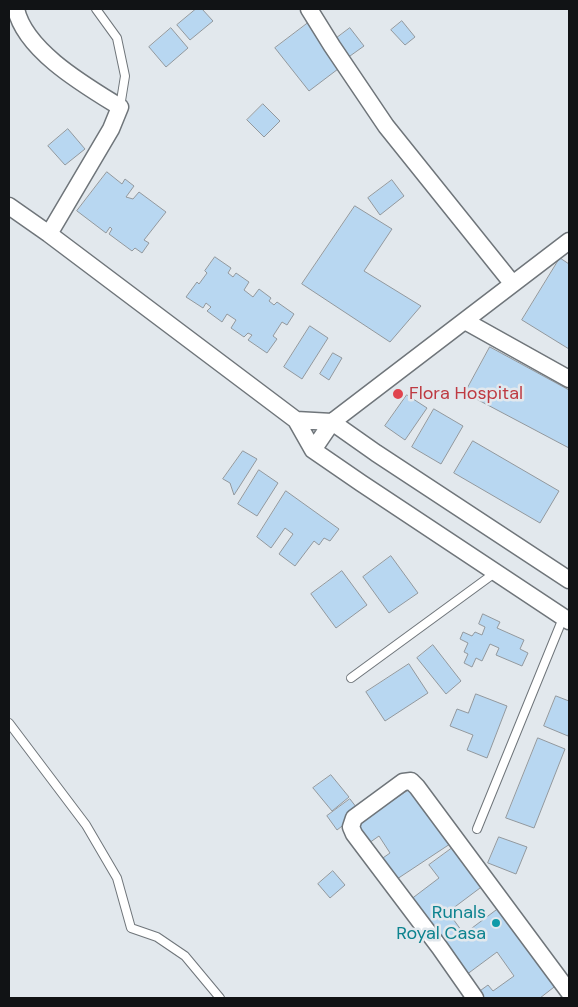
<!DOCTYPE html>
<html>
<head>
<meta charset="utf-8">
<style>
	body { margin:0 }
	#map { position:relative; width:578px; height:1007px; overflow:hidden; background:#e2e8ed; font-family:"DM Sans",sans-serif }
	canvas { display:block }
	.frame { position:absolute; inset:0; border:10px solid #111315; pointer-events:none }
</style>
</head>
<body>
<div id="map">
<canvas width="578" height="1007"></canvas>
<div class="frame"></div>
</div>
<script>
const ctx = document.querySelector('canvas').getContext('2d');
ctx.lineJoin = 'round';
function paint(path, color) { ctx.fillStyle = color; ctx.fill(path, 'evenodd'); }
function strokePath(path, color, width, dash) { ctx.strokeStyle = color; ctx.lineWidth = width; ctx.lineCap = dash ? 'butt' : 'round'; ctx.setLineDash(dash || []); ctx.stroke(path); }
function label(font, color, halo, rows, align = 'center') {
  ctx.font = font + ' "DM Sans",sans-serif'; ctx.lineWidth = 5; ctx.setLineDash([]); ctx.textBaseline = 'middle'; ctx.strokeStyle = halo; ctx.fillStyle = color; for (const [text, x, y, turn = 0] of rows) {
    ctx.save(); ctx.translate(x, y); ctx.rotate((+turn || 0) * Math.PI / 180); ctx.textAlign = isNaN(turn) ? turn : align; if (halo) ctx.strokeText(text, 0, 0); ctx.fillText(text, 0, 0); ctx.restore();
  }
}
const building = new Path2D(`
	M196,9H202L213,21L190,40L177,25Z
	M402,21L415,37L405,45L391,30Z
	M308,23L342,66L309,91L275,48Z
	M171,28L188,48L166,67L149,47Z
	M350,28L364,46L343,61L330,43Z
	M263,104L280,121L264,137L247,120Z
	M68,129L85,149L65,165L48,146Z
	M107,172L122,184L125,179L134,186L126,197L133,199L139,192L166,212L144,240L149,243L142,253L135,248L132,251L109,234L112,229L110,227L106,233L77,211Z
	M392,180L404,196L380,215L368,198Z
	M355,206L392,229L364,271L421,306L390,342L302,284Z
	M215,257L231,268L228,273L233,277L236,273L249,282L244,290L253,297L259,289L271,298L269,301L274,305L277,302L294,314L287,325L282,322L273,336L277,339L267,353L248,340L252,335L248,333L244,337L231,328L236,320L227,314L222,322L207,311L211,307L206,303L203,308L186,297L197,282L199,284L207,273L205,271Z
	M560,258L569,264V349L522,320Z
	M310,326L328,338L302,379L284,367Z
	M490,347L569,390V448L465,393Z
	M333,353L342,358L329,380L320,374Z
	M407,395L427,408L405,440L385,426Z
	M434,409L463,426L441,464L412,447Z
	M473,441L559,491L540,523L454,473Z
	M243,451L257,459L234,495L230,483L223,479Z
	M259,470L278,483L257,516L238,504Z
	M286,491L339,529L330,541L324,538L319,545L314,541L295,566L279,554L293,534L285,528L271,548L257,537Z
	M391,556L418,593L389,613L363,577Z
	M342,571L367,605L336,628L311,594Z
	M483,614L500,622L497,628L524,640L520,649L528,653L522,666L496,655L499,648L490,644L482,661L476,658L472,667L464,663L468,654L464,652L468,643L460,639L463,632L472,636L475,632L482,635L485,627L479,624Z
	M433,645L461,681L446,694L417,658Z
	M409,664L428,693L385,721L366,692Z
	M476,694L507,706L487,758L467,750L473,735L450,726L457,709L468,713Z
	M556,696L569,701V732L568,736L544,726Z
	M538,738L565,749L534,828L506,818Z
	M331,775L349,797L332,811L313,788Z
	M412,788L450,844L394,881L380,860L390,853L379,836L369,843L357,825Z
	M350,799L360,812L337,830L327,816Z
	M499,837L527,847L516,874L488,863Z
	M455,846L484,885L448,912L464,934L500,907L558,984L540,998H481L477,993L488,985L493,991L514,976L497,952L466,975L410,900L439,878L429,865Z
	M333,871L345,885L330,898L318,884Z`);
const service = new Path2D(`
	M96,9L117,38L125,76L120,107
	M351,678L496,572
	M9,723L86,825L117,878L131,928L157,937L185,956L220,998
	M477,829L563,618`);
const minor = new Path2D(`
	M16,9C25,51 86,86 120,107L111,129L49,234L296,420L313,450L361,483L569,621
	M309,9L332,46L386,126L512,283
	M9,206L49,234
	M465,321L569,379
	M296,420L332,422L376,453L569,580
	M313,450L332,422L569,241
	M475,998L440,948L354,834L351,827L354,818L403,782L411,781L417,787L569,992`);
const markers = [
	[398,394,6,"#e0444e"],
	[496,923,5,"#0f9aa8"]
];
const healthNames = [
	["Flora Hospital",409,394]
];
const cultureNames = [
	["Runals",486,913],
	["Royal Casa",486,934]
];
paint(building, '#b8d7f1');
strokePath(building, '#92989d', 1);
strokePath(service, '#6f757a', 10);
strokePath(minor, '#6f757a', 19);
strokePath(service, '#fff', 8);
strokePath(minor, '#fff', 16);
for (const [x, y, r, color] of markers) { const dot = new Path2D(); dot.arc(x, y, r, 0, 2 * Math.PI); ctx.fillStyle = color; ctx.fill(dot); strokePath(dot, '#e2e8ed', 2); }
label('18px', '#be3a42', '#e2e8ed', healthNames, 'left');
label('18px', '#0d838f', '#e2e8ed', cultureNames, 'right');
</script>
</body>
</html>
